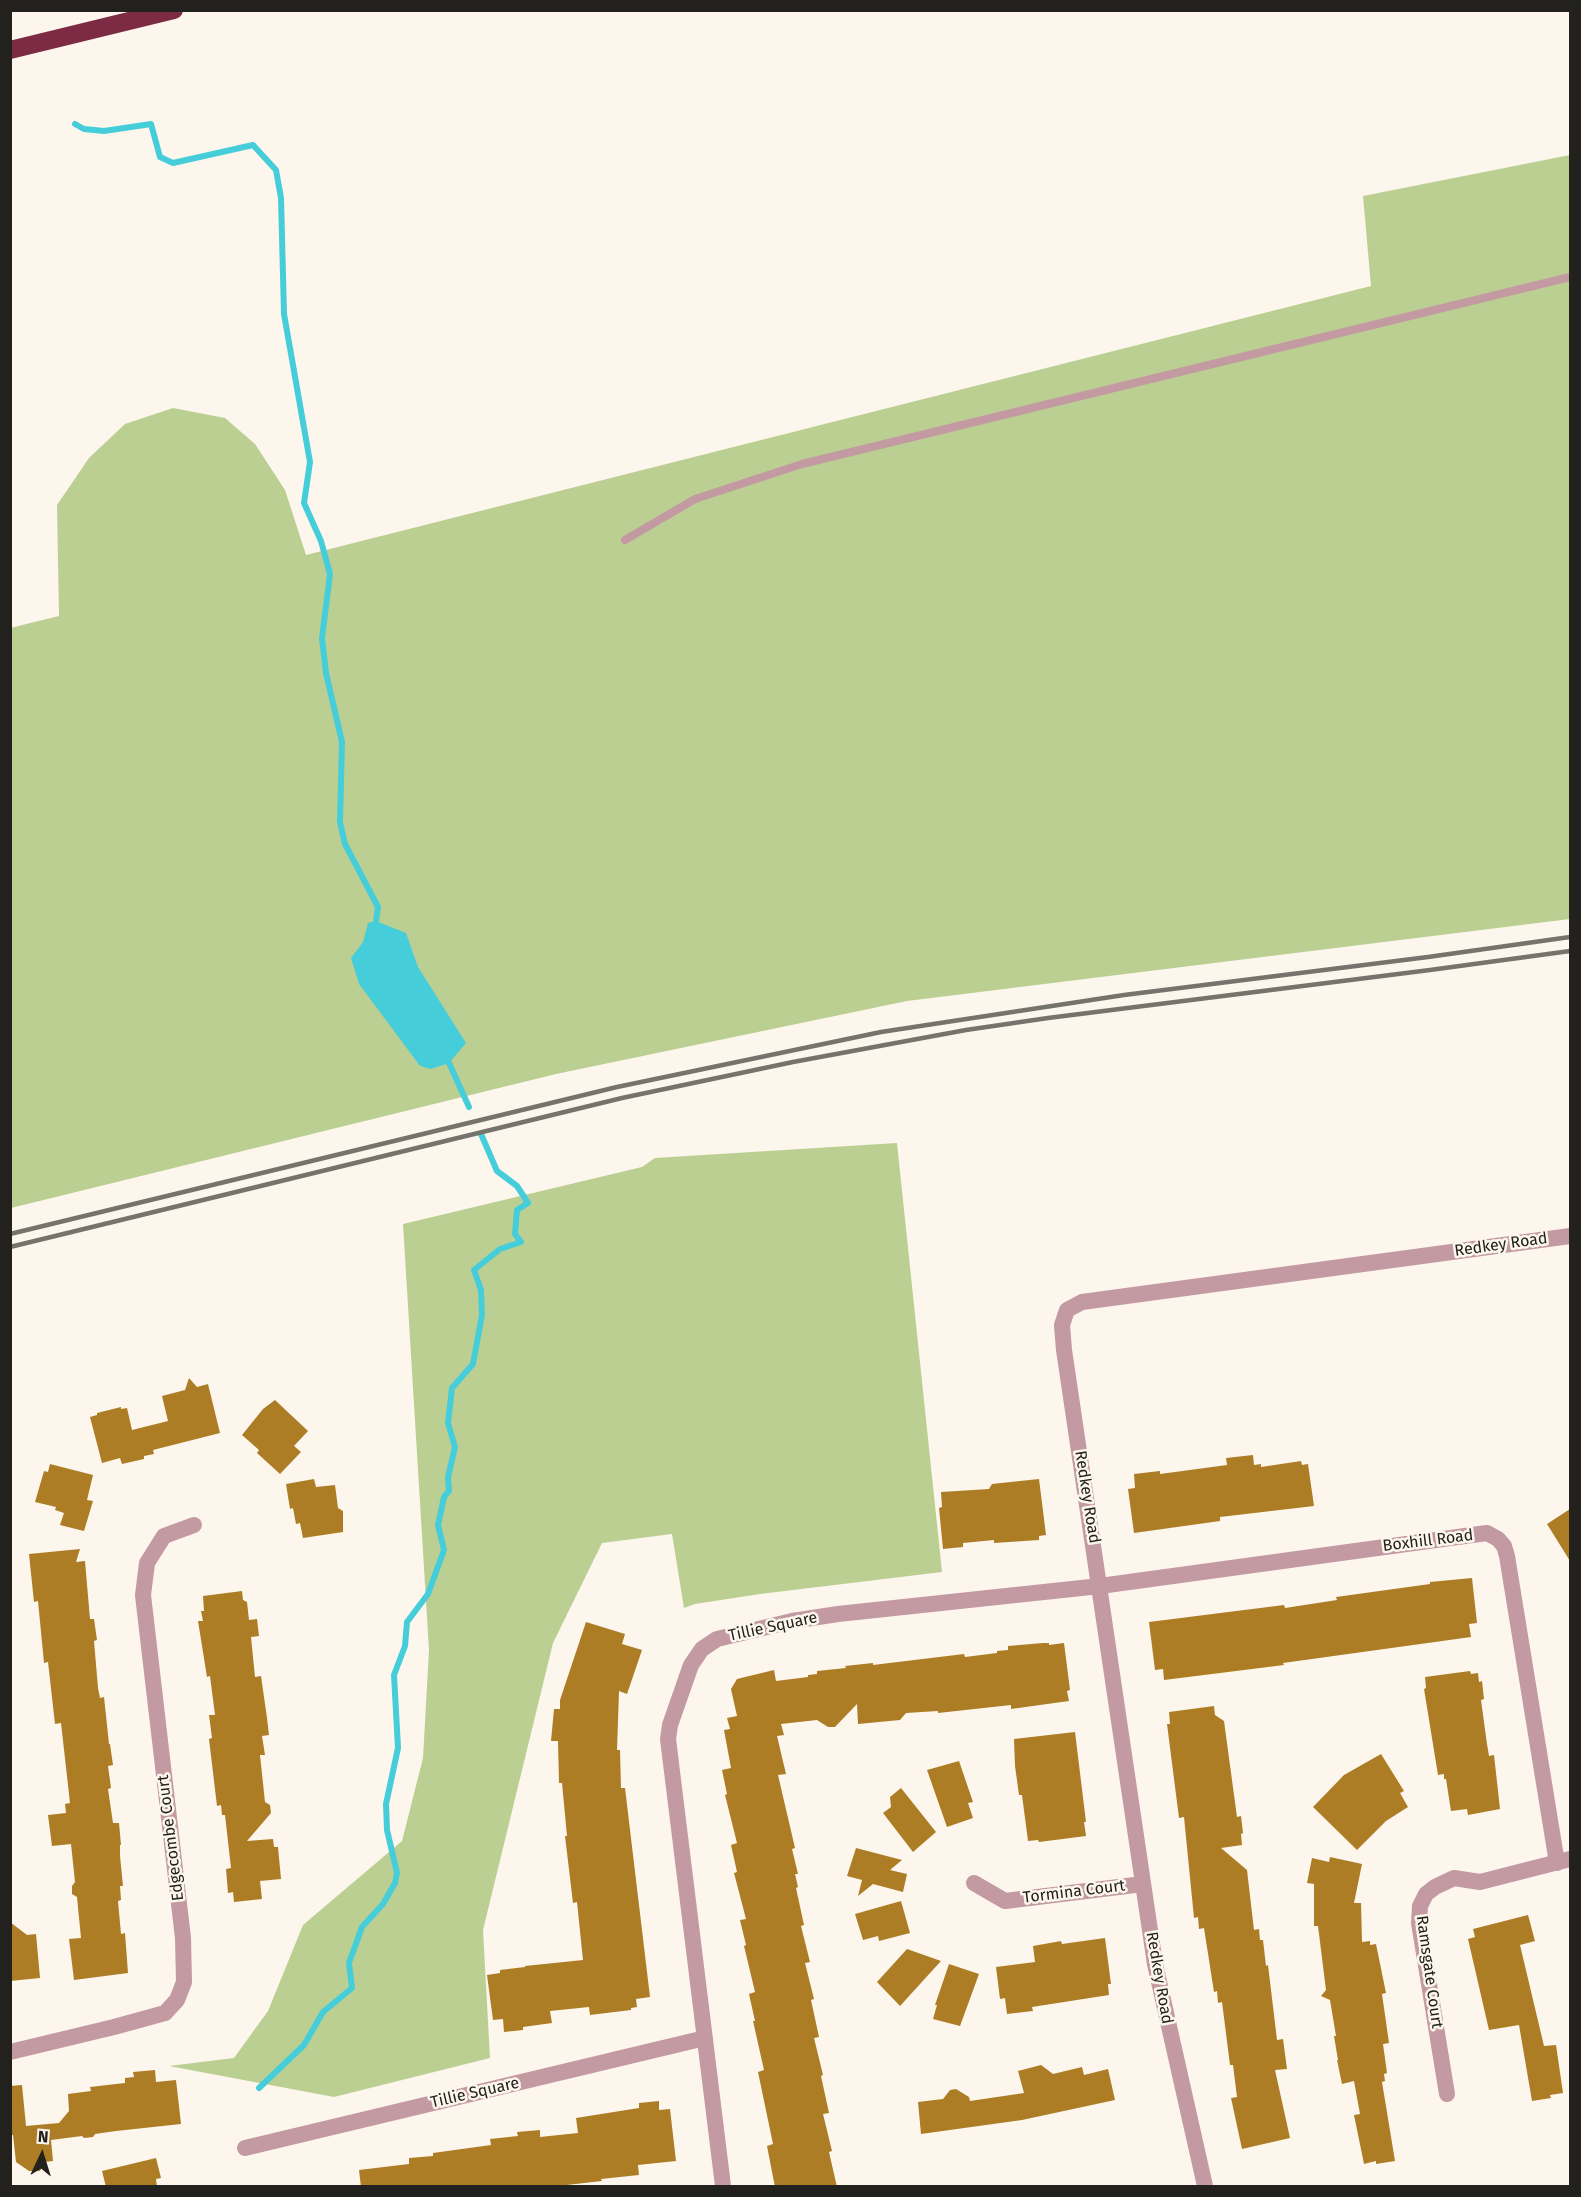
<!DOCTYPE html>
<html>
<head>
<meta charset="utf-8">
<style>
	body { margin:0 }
	#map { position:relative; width:1581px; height:2197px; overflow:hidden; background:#fcf6ec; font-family:"Fira Sans",sans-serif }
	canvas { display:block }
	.frame { position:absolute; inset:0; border:12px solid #23211d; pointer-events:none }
	.north { position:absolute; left:12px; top:2125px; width:60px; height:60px; -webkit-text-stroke:4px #fcf6ec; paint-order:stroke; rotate:4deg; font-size:16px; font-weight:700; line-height:24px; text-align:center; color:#23211d }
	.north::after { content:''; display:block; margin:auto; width:21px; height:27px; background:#23211d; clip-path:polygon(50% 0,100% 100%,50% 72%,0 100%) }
</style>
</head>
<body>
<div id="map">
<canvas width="1581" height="2197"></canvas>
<div class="frame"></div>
<div class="north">N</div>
</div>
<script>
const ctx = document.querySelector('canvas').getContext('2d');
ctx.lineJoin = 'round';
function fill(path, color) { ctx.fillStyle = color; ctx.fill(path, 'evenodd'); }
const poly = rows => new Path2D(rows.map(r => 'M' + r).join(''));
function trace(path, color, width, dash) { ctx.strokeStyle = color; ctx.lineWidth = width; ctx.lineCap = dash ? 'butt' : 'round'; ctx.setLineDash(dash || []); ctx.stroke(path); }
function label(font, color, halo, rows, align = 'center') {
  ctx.font = font + ' "Fira Sans",sans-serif'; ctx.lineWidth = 5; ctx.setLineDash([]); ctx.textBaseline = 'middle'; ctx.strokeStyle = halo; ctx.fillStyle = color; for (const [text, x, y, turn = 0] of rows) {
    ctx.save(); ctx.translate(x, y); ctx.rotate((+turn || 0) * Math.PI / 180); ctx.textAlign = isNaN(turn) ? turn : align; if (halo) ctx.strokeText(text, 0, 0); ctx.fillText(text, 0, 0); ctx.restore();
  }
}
const green = poly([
	[1570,155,1570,919,907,1001,556,1074,11,1208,10,628,59,616,57,505,89,458,125,424,173,408,225,418,255,444,285,490,306,555,1371,286,1363,196],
	[897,1143,942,1572,760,1594,695,1604,684,1608,672,1534,602,1543,553,1643,483,1930,490,2058,334,2097,169,2066,234,2058,268,2011,303,1925,402,1841,423,1758,429,1650,403,1224,642,1167,655,1158]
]);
const water = poly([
	[376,921,406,933,418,967,466,1043,449,1063,431,1069,420,1066,359,984,351,958,363,942,368,923]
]);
const stream = poly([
	[75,124,84,129,104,131,151,124,160,157,173,163,253,145,276,170,281,198,284,314,310,462,304,503,321,541,330,574,322,638,326,673,342,742,340,822,345,844,378,907,376,921],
	[449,1063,469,1107],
	[259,2088,304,2045,323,2012,352,1988,349,1963,362,1927,383,1904,395,1883,397,1873,387,1830,386,1804,398,1748,394,1675,405,1646,407,1622,428,1594,444,1550,438,1525,444,1497,449,1491,448,1477,455,1447,448,1423,452,1388,473,1364,482,1315,481,1290,474,1270,500,1249,521,1242,515,1234,517,1210,528,1203,517,1186,497,1171,481,1134]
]);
const building = poly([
	[189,1378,197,1387,208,1384,220,1433,153,1450,154,1454,144,1456,144,1459,122,1464,120,1458,102,1463,90,1417,97,1415,97,1413,121,1407,121,1409,127,1408,132,1430,168,1421,162,1396,185,1390],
	[275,1400,308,1431,294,1446,301,1452,280,1474,257,1453,259,1450,242,1435,263,1409],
	[1253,1455,1254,1465,1261,1464,1261,1467,1301,1461,1302,1465,1308,1464,1314,1506,1220,1517,1220,1521,1134,1533,1128,1489,1135,1488,1134,1474,1160,1471,1160,1474,1227,1465,1226,1458],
	[50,1464,93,1475,87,1500,93,1501,84,1531,60,1525,64,1513,55,1510,56,1507,35,1502,44,1471,48,1472],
	[314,1479,316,1487,335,1485,338,1508,343,1511,343,1532,303,1538,300,1523,296,1524,293,1508,290,1509,286,1484],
	[1039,1479,1046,1535,1039,1536,1039,1540,994,1543,994,1540,963,1543,963,1547,943,1549,939,1508,942,1507,941,1492,989,1489,992,1484],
	[1570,1509,1570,1561,1547,1524],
	[80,1549,76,1562,85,1561,90,1619,94,1619,97,1640,94,1641,98,1688,100,1698,104,1697,109,1744,110,1744,113,1765,108,1766,111,1788,108,1789,113,1823,119,1823,121,1845,120,1845,120,1856,123,1886,120,1886,121,1900,118,1901,121,1934,125,1933,128,1973,74,1980,69,1939,81,1938,77,1897,72,1894,72,1886,75,1882,71,1844,52,1846,48,1815,66,1813,65,1804,70,1803,61,1723,55,1724,48,1662,44,1663,38,1601,34,1602,29,1554],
	[1472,1578,1477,1623,1469,1624,1471,1637,1283,1663,1284,1665,1164,1680,1163,1669,1155,1670,1149,1622,1284,1605,1285,1608,1337,1600,1336,1597,1430,1584,1430,1582],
	[242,1591,243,1600,247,1602,249,1620,257,1619,259,1636,251,1637,255,1677,261,1676,267,1718,269,1735,262,1736,265,1755,260,1755,265,1802,270,1805,271,1813,247,1841,273,1839,274,1847,278,1847,281,1879,260,1881,262,1899,234,1902,233,1892,228,1893,226,1869,231,1868,225,1815,222,1815,221,1805,217,1806,209,1739,212,1738,209,1715,215,1715,210,1676,207,1677,198,1621,203,1621,201,1611,204,1611,203,1596],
	[586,1622,625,1634,622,1644,642,1650,627,1694,619,1691,617,1750,620,1750,621,1788,625,1788,650,1997,636,1999,637,2007,631,2008,631,2010,590,2015,589,2007,550,2011,552,2023,523,2027,523,2030,504,2032,503,2019,493,2020,487,1975,500,1973,500,1970,525,1967,525,1966,583,1960,577,1902,573,1903,565,1836,567,1836,562,1783,559,1783,558,1741,551,1741,554,1709,560,1709,560,1700],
	[1043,1643,1049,1643,1049,1645,1064,1643,1070,1690,1067,1691,1069,1701,1011,1709,1011,1705,938,1713,938,1711,906,1713,900,1720,858,1724,857,1704,835,1727,828,1727,817,1720,781,1724,784,1735,777,1736,786,1774,778,1775,795,1848,792,1849,798,1874,795,1874,798,1887,796,1888,804,1925,801,1926,810,1962,805,1963,814,1999,811,2000,819,2037,814,2038,823,2075,821,2076,829,2113,823,2114,832,2151,829,2152,837,2187,775,2187,767,2146,773,2144,758,2072,764,2070,753,2021,755,2021,749,1994,755,1992,744,1946,746,1945,740,1920,746,1919,734,1873,737,1872,731,1845,737,1843,725,1795,727,1794,722,1770,731,1768,724,1730,730,1729,727,1718,737,1716,731,1689,737,1679,774,1670,776,1681,808,1677,808,1675,817,1674,817,1671,846,1668,845,1666,873,1663,873,1665,964,1654,965,1657,997,1653,997,1651,1008,1650,1008,1646],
	[1470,1671,1471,1674,1478,1673,1479,1682,1482,1681,1484,1699,1481,1700,1487,1744,1489,1756,1494,1755,1500,1809,1468,1815,1467,1809,1451,1811,1446,1779,1444,1779,1444,1774,1438,1775,1424,1689,1426,1688,1425,1677],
	[1214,1706,1215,1715,1224,1721,1237,1817,1241,1816,1243,1833,1241,1834,1242,1845,1221,1848,1247,1870,1254,1930,1259,1929,1260,1940,1263,1940,1266,1966,1268,1965,1277,2040,1283,2039,1287,2069,1275,2070,1290,2138,1242,2149,1231,2098,1237,2097,1233,2065,1230,2065,1222,2002,1218,2003,1217,1991,1214,1992,1204,1928,1199,1929,1198,1917,1194,1918,1184,1817,1179,1818,1167,1724,1170,1724,1169,1712],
	[1075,1732,1086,1822,1084,1822,1086,1836,1039,1842,1038,1840,1028,1841,1022,1795,1019,1795,1015,1766,1014,1739],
	[1381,1754,1404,1791,1400,1793,1408,1807,1386,1821,1357,1850,1313,1807,1344,1775],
	[959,1761,973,1802,968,1803,973,1818,947,1827,927,1770],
	[901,1788,936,1832,913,1852,883,1813,891,1807,890,1797],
	[856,1848,902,1860,890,1870,907,1874,903,1892,873,1884,858,1896,862,1880,847,1876],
	[1330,1857,1362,1864,1354,1903,1361,1903,1362,1942,1370,1941,1370,1945,1376,1944,1386,1993,1382,1994,1389,2043,1383,2044,1387,2073,1384,2074,1385,2081,1382,2082,1395,2161,1376,2164,1376,2161,1364,2164,1354,2115,1360,2114,1354,2081,1342,2084,1337,2060,1338,2060,1334,2036,1336,2036,1330,2000,1321,1996,1326,1990,1318,1926,1314,1926,1314,1884,1307,1883,1312,1858,1329,1862],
	[901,1901,910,1933,879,1941,878,1936,863,1940,855,1914],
	[1528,1915,1535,1941,1520,1945,1544,2046,1556,2045,1563,2093,1550,2095,1551,2098,1532,2101,1519,2025,1489,2030,1468,1939,1475,1937,1473,1929],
	[10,1922,27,1935,36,1934,40,1978,10,1981],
	[1105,1938,1111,1984,1108,1984,1109,1995,1032,2007,1033,2011,1007,2014,1005,1998,1000,1999,996,1967,1035,1962,1033,1946,1061,1941,1062,1944],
	[907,1949,941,1961,900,2006,877,1982],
	[949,1964,979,1974,960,2026,933,2019,937,2005,935,2005],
	[1041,2065,1053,2074,1082,2067,1084,2075,1108,2069,1115,2100,1022,2120,921,2134,918,2102,943,2099,950,2090,956,2089,969,2097,970,2101,1024,2093,1018,2071],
	[155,2070,156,2082,176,2080,181,2124,116,2131,95,2134,93,2137,84,2138,82,2136,51,2140,53,2161,45,2162,40,2171,29,2171,16,2162,13,2135,10,2135,10,2086,22,2085,26,2126,59,2123,69,2111,68,2094,91,2091,90,2087,125,2083,125,2078,134,2077,133,2072],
	[659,2101,659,2110,670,2109,676,2161,638,2165,639,2175,601,2179,602,2181,549,2187,361,2187,359,2170,409,2164,409,2158,433,2156,433,2153,491,2145,490,2139,518,2136,517,2132,540,2130,540,2137,578,2133,576,2118,639,2108,639,2103],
	[156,2158,161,2178,156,2179,157,2187,106,2187,102,2171]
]);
const service = poly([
	[625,540,695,499,802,464,1570,277]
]);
const minor = poly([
	[974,1883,1005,1901,1143,1884],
	[10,2052,114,2027,165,2013,177,2000,184,1982,183,1938,143,1595,147,1563,164,1536,194,1525],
	[1447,2094,1419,1923,1420,1906,1426,1894,1435,1887,1454,1878,1480,1882,1570,1859],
	[245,2148,705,2038],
	[723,2186,668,1739,670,1725,691,1665,702,1649,717,1639,792,1621,838,1614,1100,1586,1487,1533,1498,1539,1504,1546,1507,1556,1557,1863],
	[1205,2186,1155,1964,1064,1350,1062,1325,1067,1310,1082,1302,1570,1236]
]);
const motorway = poly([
	[10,50,174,10]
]);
const rail = poly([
	[10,1234,617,1087,881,1032,1124,995,1428,957,1570,937],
	[10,1247,622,1098,793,1062,966,1030,1048,1018,1430,970,1570,951]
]);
const streetNames = [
	["Redkey Road",1501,1245,-8],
	["Redkey Road",1087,1497,81],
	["Boxhill Road",1428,1541,-7],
	["Tillie Square",773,1627,-12],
	["Edgecombe Court",171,1838,-97],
	["Tormina Court",1074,1892,-7],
	["Ramsgate Court",1429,1972,82],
	["Redkey Road",1159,1978,80],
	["Tillie Square",475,2093,-13]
];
fill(green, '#bccf92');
fill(water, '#46cdda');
trace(stream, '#46cdda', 6);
fill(building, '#ad7d26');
trace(service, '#c399a2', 8);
trace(minor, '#c399a2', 16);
trace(motorway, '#7d2b45', 18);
trace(rail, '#76736d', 4.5);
label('16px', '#23211d', '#fcf6ec', streetNames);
</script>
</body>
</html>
